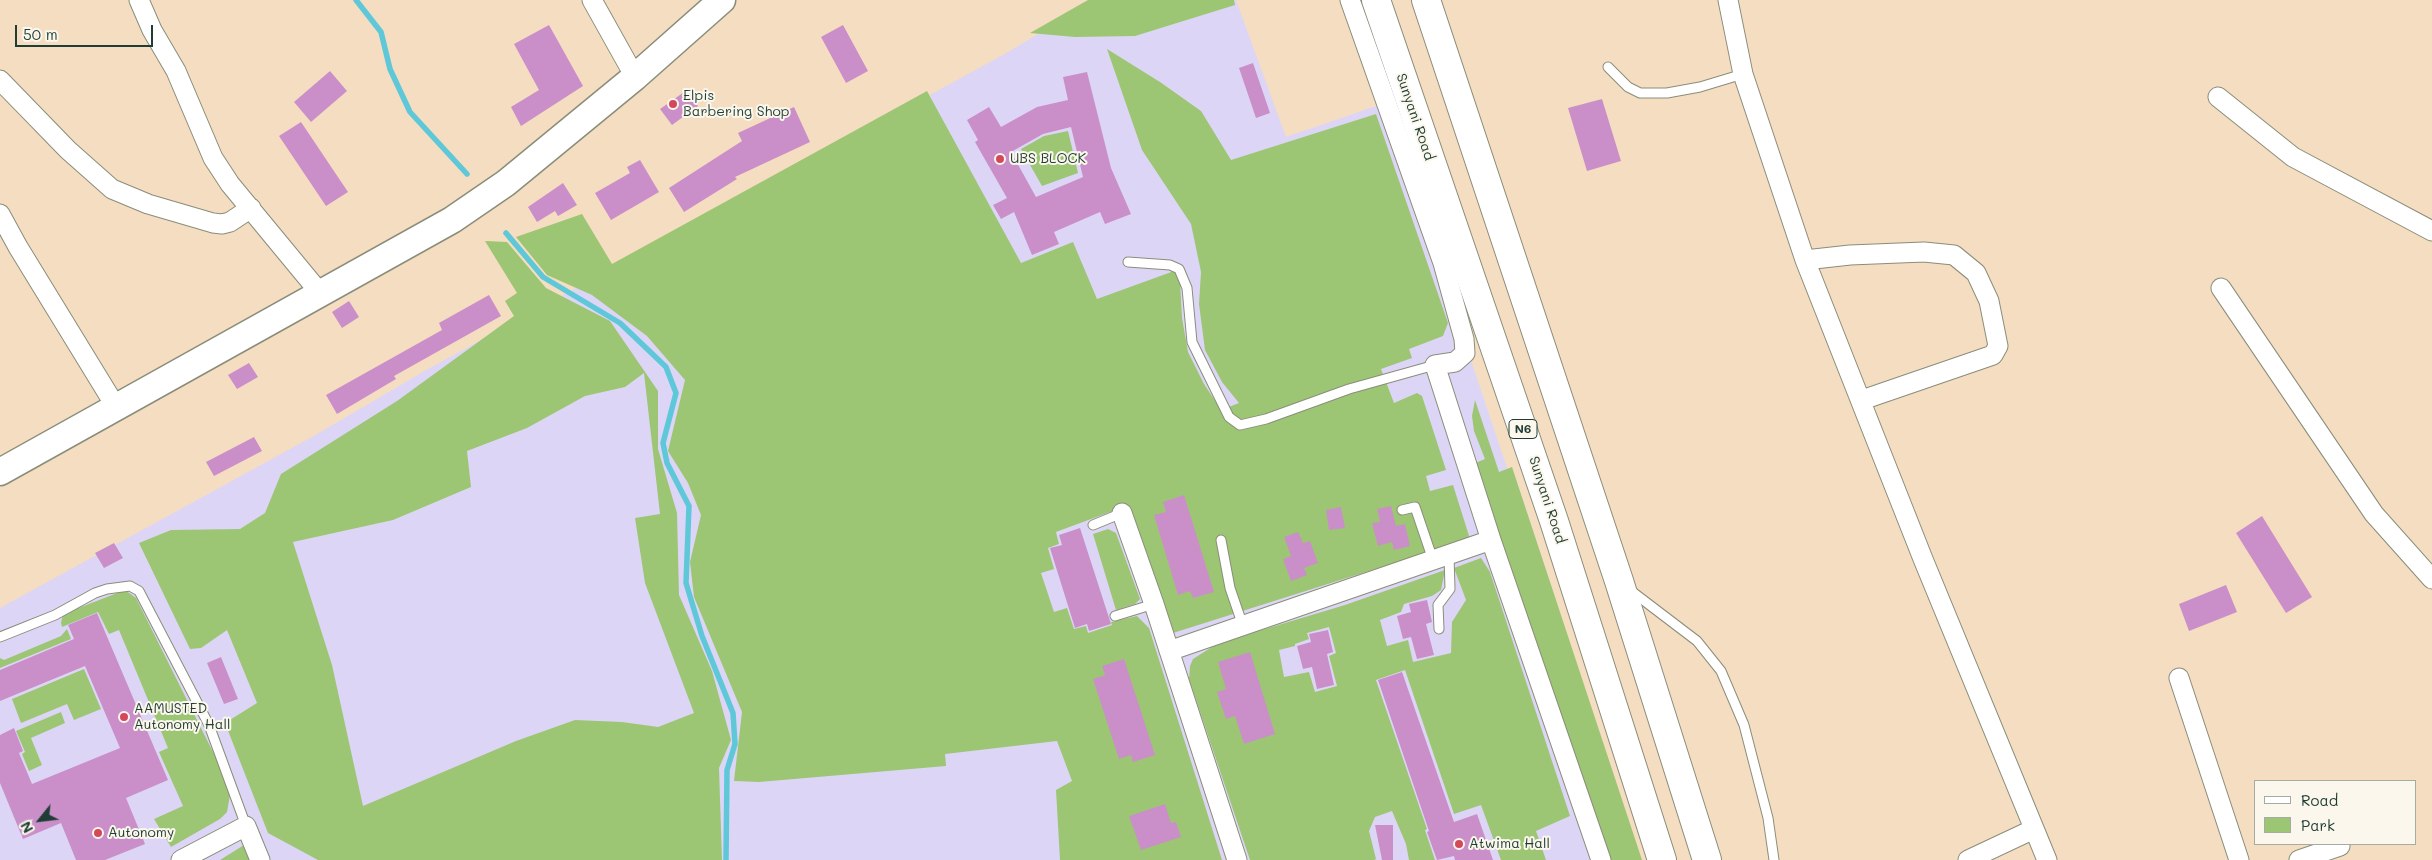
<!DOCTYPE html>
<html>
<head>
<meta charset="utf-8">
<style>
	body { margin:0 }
	#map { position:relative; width:2432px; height:860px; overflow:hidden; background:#f4ddc1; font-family:Mali,sans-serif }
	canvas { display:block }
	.legend { position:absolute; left:2254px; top:780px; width:162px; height:65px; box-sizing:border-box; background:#fbf7ec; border:1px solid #a3ada2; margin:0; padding:6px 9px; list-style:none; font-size:15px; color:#1f3d34 }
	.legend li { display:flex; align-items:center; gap:10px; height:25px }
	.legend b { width:25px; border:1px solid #a3ada2 }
	.north { position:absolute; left:15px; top:795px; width:50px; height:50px; -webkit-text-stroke:4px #fbf7ec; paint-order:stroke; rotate:241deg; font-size:14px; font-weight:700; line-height:20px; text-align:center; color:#1f3d34 }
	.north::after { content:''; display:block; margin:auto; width:18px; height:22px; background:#1f3d34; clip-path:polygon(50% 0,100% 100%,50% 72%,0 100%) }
	.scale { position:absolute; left:15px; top:25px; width:138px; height:22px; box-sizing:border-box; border:2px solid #1f3d34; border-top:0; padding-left:6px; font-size:15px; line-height:18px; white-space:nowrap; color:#1f3d34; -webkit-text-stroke:4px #fbf7ec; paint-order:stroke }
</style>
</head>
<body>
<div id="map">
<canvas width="2432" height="860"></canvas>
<ul class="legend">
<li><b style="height:6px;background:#fff"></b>Road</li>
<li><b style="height:14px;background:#9cc673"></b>Park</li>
</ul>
<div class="north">N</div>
<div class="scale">50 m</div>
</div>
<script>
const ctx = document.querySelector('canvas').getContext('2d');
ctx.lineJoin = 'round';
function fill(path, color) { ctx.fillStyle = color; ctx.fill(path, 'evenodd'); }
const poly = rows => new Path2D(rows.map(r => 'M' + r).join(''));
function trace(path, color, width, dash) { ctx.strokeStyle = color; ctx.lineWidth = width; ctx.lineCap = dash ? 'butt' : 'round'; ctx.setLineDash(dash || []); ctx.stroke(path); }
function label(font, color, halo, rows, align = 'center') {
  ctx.font = font + ' Mali,sans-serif'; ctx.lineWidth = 4; ctx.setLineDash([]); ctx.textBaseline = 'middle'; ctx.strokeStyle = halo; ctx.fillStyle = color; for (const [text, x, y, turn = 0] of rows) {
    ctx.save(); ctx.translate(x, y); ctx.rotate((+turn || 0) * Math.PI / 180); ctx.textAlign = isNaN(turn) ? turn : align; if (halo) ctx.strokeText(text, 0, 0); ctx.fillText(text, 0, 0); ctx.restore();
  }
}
const built = poly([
	[1095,0,1236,0,1286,137,1385,103,1638,860,0,860,0,608,312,437,428,369,1003,55]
]);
const green = poly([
	[1088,0,1234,0,1235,5,1135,36,1075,37,1030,33],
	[1107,49,1160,82,1201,111,1231,160,1376,114,1448,323,1443,336,1409,349,1412,358,1381,369,1394,403,1417,393,1422,396,1446,470,1426,476,1430,491,1453,485,1470,539,1173,633,1126,506,1056,532,1059,544,1048,548,1054,569,1041,573,1054,612,1067,608,1074,629,1086,626,1088,633,1112,625,1111,622,1137,616,1149,628,1222,860,1060,860,1056,790,1072,781,1057,741,945,754,946,766,759,782,734,781,742,712,694,597,690,562,701,515,688,483,668,451,685,380,647,336,592,295,547,275,516,237,582,214,612,264,927,91,1021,263,1073,242,1097,299,1174,271,1180,281,1182,318,1188,352,1204,384,1221,410,1239,403,1222,382,1205,350,1199,304,1201,272,1191,224,1142,150],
	[1068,131,1078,173,1042,186,1021,149,1044,136],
	[485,241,507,242,546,288,610,321,658,391,658,449,677,513,679,595,712,671,731,740,719,768,722,860,318,860,268,833,225,723,257,703,227,630,201,648,190,649,139,543,171,530,240,529,265,513,281,474,397,401,514,316,505,301,517,293],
	[644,373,660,514,635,518,645,583,694,713,658,727,622,722,575,720,516,741,363,806,332,665,293,542,393,520,471,487,467,451,527,428,585,396,625,387],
	[1475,400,1499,472,1512,467,1642,860,1610,860,1473,464,1485,459,1474,431,1472,416],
	[1108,529,1116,533,1140,599,1135,604,1116,610,1093,534],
	[1481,558,1490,572,1570,816,1536,831,1546,860,1501,860,1481,805,1454,814,1405,670,1376,680,1427,829,1425,830,1435,860,1409,860,1406,844,1392,811,1375,817,1369,831,1376,859,1374,860,1250,860,1189,679,1190,666,1193,659,1212,647,1245,635,1345,605,1445,570,1441,590,1432,596,1404,604,1401,612,1380,620,1387,646,1408,640,1413,662,1451,653,1452,622,1466,600,1454,568],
	[1329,627,1336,653,1329,656,1337,686,1315,692,1309,672,1284,677,1279,650,1295,646,1295,644,1309,639,1307,633],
	[125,590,136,598,224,774,230,795,227,812,220,819,171,847,154,819,183,806,159,752,168,748,119,630,109,634,98,612,62,627,61,623,63,614],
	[67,629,71,639,0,668,0,658,4,660,61,636],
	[84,669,101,709,74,720,67,704,21,723,12,699],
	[61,712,65,723,31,738,42,765,29,771,22,754,25,752,16,731],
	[244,845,250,860,220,860]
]);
const stream = poly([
	[356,0,381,32,390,69,410,112,467,174],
	[506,233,543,277,620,323,666,367,676,393,663,443,667,463,689,506,686,583,702,636,733,713,735,744,727,770,726,860]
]);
const building = poly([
	[549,25,583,86,521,126,511,107,539,90,514,44],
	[843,25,868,71,846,83,821,37],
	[1253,63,1270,113,1256,118,1239,68],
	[330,71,347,91,311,122,294,102],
	[1087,72,1111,168,1131,214,1105,224,1100,212,1054,232,1059,244,1032,255,1014,212,1001,219,993,205,1007,198,975,142,978,140,967,120,989,107,1001,127,1037,107,1068,100,1063,77],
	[1071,127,1083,177,1036,197,1011,152,1043,134],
	[687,90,698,106,672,125,660,109],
	[1602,99,1621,161,1587,171,1568,108],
	[794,107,810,142,735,177,737,179,684,212,669,188,742,141,738,133],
	[301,122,348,192,326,206,279,136],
	[640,160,659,192,611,220,595,193,630,173,627,167],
	[563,183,577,205,558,216,555,211,537,222,528,207],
	[489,295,501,316,394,376,396,379,337,414,326,395,442,330,439,323],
	[349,301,359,317,342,328,332,312],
	[249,363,258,377,237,389,228,375],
	[254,437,262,451,214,476,206,462],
	[1184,495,1214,592,1193,598,1190,591,1178,595,1154,515,1166,512,1163,502],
	[1391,506,1396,526,1405,524,1410,546,1394,550,1392,542,1378,546,1372,523,1380,522,1377,509],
	[1341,507,1345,528,1329,530,1326,510],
	[2262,516,2312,597,2286,613,2236,533],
	[1080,528,1111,624,1089,631,1087,624,1075,628,1050,548,1062,545,1059,535],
	[1298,532,1303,543,1310,541,1318,563,1304,568,1307,575,1291,581,1283,559,1291,556,1284,537],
	[114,543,123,558,104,568,95,553],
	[2226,585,2237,612,2189,631,2179,604],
	[1427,600,1432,622,1426,624,1434,655,1417,659,1411,637,1403,639,1397,616,1411,612,1409,604],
	[97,613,168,780,126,798,145,844,105,860,76,860,61,823,23,839,0,783,0,735,14,728,23,751,19,753,32,784,120,748,85,666,0,701,0,670,74,639,68,625],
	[1328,630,1333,652,1327,654,1334,685,1317,689,1312,667,1303,669,1297,646,1311,642,1309,634],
	[1250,652,1275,734,1244,744,1235,716,1226,719,1217,692,1226,689,1218,662],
	[221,657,238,699,224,704,207,663],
	[1124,659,1155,755,1133,762,1131,755,1119,759,1093,679,1105,675,1102,666],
	[1402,672,1454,822,1477,814,1493,860,1455,860,1454,856,1437,860,1427,832,1429,831,1378,680],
	[1165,804,1171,823,1176,822,1181,837,1141,850,1129,816],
	[1375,825,1393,825,1393,860,1382,860]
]);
const lane = poly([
	[1608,67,1628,87,1640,93,1667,93,1700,87,1743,74],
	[1128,262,1170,265,1179,269,1187,288,1192,342,1229,417,1240,425,1266,419,1349,389,1435,365],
	[1402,510,1415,507,1433,560],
	[1093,525,1122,513],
	[1221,540,1230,588,1243,626],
	[1630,590,1697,641,1721,671,1744,725,1768,818,1774,860],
	[1115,616,1154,604],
	[1439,629,1438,605,1450,589,1449,555],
	[0,637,55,615,95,593,107,589,130,586,139,591,209,725,246,826]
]);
const street = poly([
	[139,0,152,30,176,71,213,158,230,184,320,293],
	[592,0,635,77],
	[1350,0,1443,263,1464,339,1465,353,1455,362,1435,365,1491,540,1601,860],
	[1728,0,1743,74,1805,260,1923,559,2047,860],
	[0,80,68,150,112,189,148,204,213,223,222,224,230,222,251,208],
	[2218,97,2293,157,2432,231],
	[0,214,18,247,116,407],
	[1805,260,1850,255,1924,252,1954,255,1976,273,1989,301,1998,346,1993,355,1862,400],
	[2221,288,2374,514,2432,579],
	[1122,513,1154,604,1237,860],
	[1169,651,1491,540],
	[2179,678,2239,860],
	[181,860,246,826,260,860],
	[1968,860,2034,829],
	[2299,860,2340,846]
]);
const secondary = poly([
	[0,472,452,220,506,183,635,77,722,0]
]);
const primary = poly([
	[1376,0,1554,521,1662,860],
	[1426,0,1619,581,1707,860]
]);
const markers = [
	[673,104,5,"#d1495b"],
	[1000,159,5,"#d1495b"],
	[124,717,5,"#d1495b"],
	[98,833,5,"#d1495b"],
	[1459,844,5,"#d1495b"]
];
const shields = [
	[1523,429,28]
];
const shieldNames = [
	["N6",1523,429]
];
const poiNames = [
	["Elpis",683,96],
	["Barbering Shop",683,112],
	["UBS BLOCK",1010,159],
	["AAMUSTED",134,709],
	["Autonomy Hall",134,725],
	["Autonomy",108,833],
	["Atwima Hall",1469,844]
];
const streetNames = [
	["Sunyani Road",1415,117,71],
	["Sunyani Road",1547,500,72]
];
fill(built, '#ddd5f6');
fill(green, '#9cc673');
trace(stream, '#5ec8d8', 5.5);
fill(building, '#ca8fc8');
trace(lane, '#8a8d7a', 11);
trace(street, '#8a8d7a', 21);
trace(secondary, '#8a8d7a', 29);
trace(primary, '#8a8d7a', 30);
trace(lane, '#fff', 9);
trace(street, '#fff', 19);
trace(secondary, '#fff', 26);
trace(primary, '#fff', 28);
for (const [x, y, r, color] of markers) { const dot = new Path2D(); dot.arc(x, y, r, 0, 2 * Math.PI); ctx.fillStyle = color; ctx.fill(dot); trace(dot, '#fbf7ec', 2); }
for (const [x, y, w] of shields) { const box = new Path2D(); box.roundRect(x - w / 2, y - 9.5, w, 19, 4); ctx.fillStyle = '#fbf7ec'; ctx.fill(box); trace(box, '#1f3d34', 1); }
label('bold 12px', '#1f3d34', null, shieldNames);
label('14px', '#1f3d34', '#fbf7ec', poiNames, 'left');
label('14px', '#1f3d34', '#fbf7ec', streetNames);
</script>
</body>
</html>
